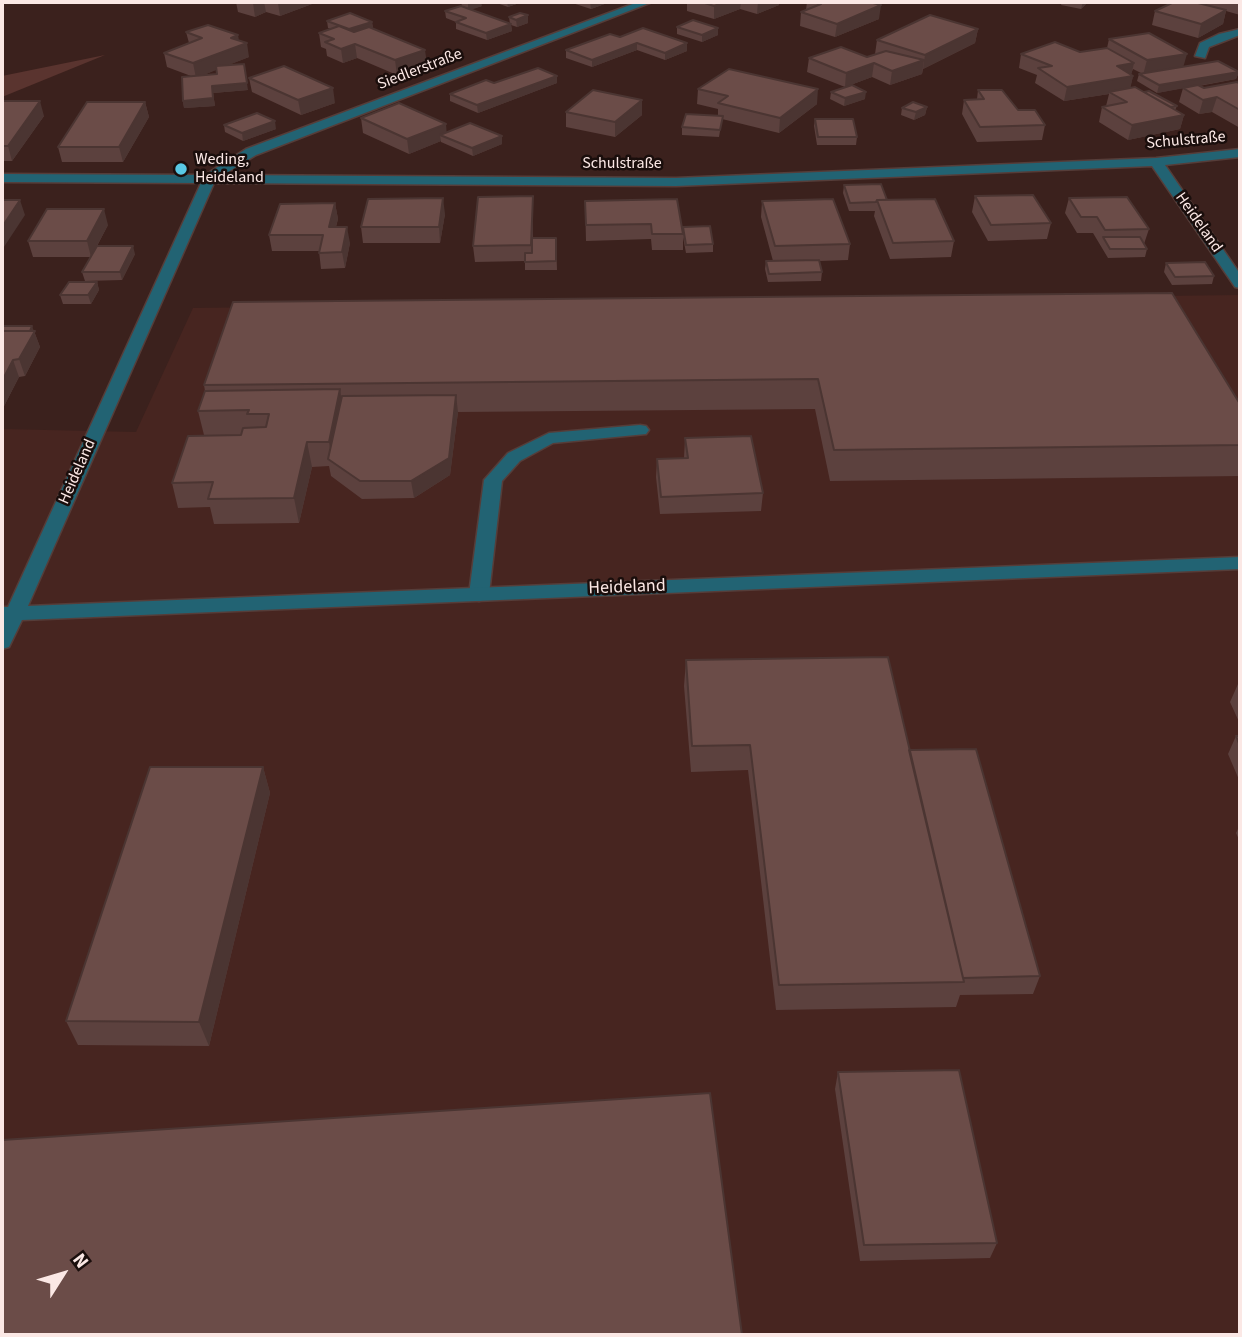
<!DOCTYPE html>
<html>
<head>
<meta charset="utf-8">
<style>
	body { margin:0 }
	#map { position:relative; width:1242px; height:1337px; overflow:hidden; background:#3b211d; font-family:"Source Sans 3",sans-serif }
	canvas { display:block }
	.frame { position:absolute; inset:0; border:4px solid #fbe8e5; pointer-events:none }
	.north { position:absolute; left:28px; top:1239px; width:70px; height:70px; -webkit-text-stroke:5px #1a0e0c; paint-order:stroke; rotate:53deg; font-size:19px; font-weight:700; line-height:28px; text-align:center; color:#fbe8e5 }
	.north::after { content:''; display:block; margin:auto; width:24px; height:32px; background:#fbe8e5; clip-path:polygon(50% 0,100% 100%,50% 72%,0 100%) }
</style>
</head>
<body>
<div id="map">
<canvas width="1242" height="1337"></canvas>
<div class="frame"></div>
<div class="north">N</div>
</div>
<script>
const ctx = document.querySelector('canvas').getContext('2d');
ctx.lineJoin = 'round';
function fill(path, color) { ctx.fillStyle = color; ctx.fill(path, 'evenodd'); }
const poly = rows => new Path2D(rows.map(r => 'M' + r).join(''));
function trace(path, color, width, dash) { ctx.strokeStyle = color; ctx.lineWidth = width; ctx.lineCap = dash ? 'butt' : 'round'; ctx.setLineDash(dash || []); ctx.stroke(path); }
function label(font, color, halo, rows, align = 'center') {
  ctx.font = font + ' "Source Sans 3",sans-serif'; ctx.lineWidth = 5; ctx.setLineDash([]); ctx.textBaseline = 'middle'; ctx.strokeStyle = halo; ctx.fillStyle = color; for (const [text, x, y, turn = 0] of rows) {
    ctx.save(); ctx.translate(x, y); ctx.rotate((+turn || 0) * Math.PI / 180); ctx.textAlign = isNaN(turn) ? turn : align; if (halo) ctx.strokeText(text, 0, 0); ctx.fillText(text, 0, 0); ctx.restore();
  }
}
const built = poly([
	[1240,295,1240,1335,2,1335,2,429,136,432,193,308]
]);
const green = poly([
	[105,55,2,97,2,76]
]);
const service = poly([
	[640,425,646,426,649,430,646,434,553,443,520,461,502,481,489,594,486,599,479,601,472,599,469,594,484,480,508,453,549,433,640,425]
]);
const minor = poly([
	[638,2,652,2,256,155,223,175,676,178,1156,158,1240,149,1240,157,1165,165,1240,274,1240,288,1235,287,1152,166,676,186,214,183,28,606,1240,557,1240,569,22,620,9,647,2,649,2,607,8,607,201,183,2,182,2,174,205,175,246,149,638,2],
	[1240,29,1240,35,1209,47,1205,58,1195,56,1200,43,1219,34,1240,29]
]);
const wall = poly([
	[236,2,311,2,312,4,280,16,266,12,255,17,238,12],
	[461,2,482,6,471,9,510,24,509,17,528,15,528,23,517,27,511,25,512,31,487,40,456,29,456,22,446,18,445,11,462,6],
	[494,2,522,2,508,7],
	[569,2,610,2,591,9],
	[687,2,779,2,779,5,757,14,740,9,714,19,687,11],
	[807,2,869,2,879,19,835,37,800,26,801,12,806,10],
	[1062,2,1088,2,1081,9,1061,5],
	[1207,2,1240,2,1240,15,1226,11,1223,24,1198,38,1152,25,1155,11,1206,5],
	[327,21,372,22,373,29,427,64,397,75,357,58,343,63,327,56,326,49,321,47,319,33,331,29,328,28],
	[677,27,718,35,702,42,677,34],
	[978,29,975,43,923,69,922,74,890,85,872,77,845,87,807,72,809,58,867,57,875,54,877,40],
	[186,32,239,41,249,57,228,65,248,90,213,93,215,106,184,108,183,101,191,76,167,67,164,53,189,43],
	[215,70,216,70,217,74,204,75],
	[620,37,687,43,687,51,665,60,637,50,592,67,566,58,566,50],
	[1109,39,1183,66,1239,72,1236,79,1199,86,1204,88,1240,84,1240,128,1212,112,1199,114,1179,102,1183,88,1157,93,1137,81,1139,74,1141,73,1133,69,1131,74,1133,76,1130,88,1144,92,1177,106,1175,110,1184,115,1180,129,1128,140,1099,122,1102,107,1106,106,1109,94,1064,101,1035,83,1037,75,1019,68,1021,54,1080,52,1107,48],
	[557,76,557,83,478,113,450,101,450,94,494,83],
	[249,78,335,103,301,115,252,92],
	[698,89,817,104,779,133,722,119,719,137,682,135,682,127,718,115,718,109,697,104],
	[978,90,1045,125,1042,140,977,142,962,114,964,100,977,99],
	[831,92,865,99,844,106,830,99],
	[2,101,44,116,12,161,2,161],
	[145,102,149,117,123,162,62,162,58,147],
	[927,107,925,115,914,120,901,115,902,108],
	[566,112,642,115,615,137,566,127],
	[361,118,446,132,502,144,473,156,441,142,441,141,409,154,363,133],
	[815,119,857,137,856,145,817,145,814,126],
	[224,125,276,129,243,141,225,132],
	[844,185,887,200,954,241,951,257,890,259,874,216,875,211,849,211,843,193],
	[533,196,533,238,556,238,557,270,525,270,525,261,475,262,473,246],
	[975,196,1051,223,1047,239,988,241,972,212],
	[1069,198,1149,229,1144,244,1147,249,1145,257,1108,258,1093,233,1077,233,1065,213],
	[585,201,683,232,713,244,713,252,686,253,683,237,683,250,652,250,651,239,586,241],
	[762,201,850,244,848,260,819,261,822,272,821,281,768,282,765,269,766,261,773,261,761,217],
	[335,203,338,219,336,227,350,243,345,268,321,269,319,251,272,251,269,235],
	[445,214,440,243,363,243,361,227],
	[108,225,97,246,135,254,122,280,85,281,82,272,91,257,33,257,28,241],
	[1166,263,1214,276,1212,284,1172,285,1164,272],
	[97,282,99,290,91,304,63,304,60,295],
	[233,302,1240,404,1240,476,830,481,815,409,458,412,450,475,414,498,362,499,331,476,329,466,312,467,299,523,214,524,210,507,178,508,172,483,241,435,204,435,198,411,205,391,204,385],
	[2,326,34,331,40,347,25,376,19,377,2,410],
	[685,438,763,493,761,511,660,514,656,477,657,459,684,458],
	[686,660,910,750,1040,976,1033,994,960,995,956,1007,776,1010,748,770,691,772,684,686],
	[1238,684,1240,684,1240,724,1230,702],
	[1236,736,1240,736,1240,782,1228,754],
	[263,767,270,793,209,1046,78,1045,66,1021],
	[1240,825,1240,842,1236,833],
	[838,1072,997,1243,990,1258,860,1261,835,1089]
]);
const shadedWall = poly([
	[256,2,264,2,266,12,255,17,253,3],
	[281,2,311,2,312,4,280,16,278,3],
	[473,2,481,2,482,6,468,11,468,4],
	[507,2,522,2,508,7],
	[590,2,610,2,591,9],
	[725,2,741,2,740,9,714,19,714,6],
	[758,2,779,2,779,5,757,14],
	[1083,2,1088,2,1081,9],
	[881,5,879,19,835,37,837,24],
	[1226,10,1223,24,1198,38,1201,24],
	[528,15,528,23,517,27,516,20],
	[372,22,373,29,350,37,349,29],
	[511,24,512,31,487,40,486,33],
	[718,28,718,35,702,42,702,35],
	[978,29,975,43,923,69,925,55],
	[238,35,240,46,247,43,249,57,196,78,193,63,231,38],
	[637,43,637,50,592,67,592,60],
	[687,43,687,51,665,60,665,53],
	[355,44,357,58,343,63,341,49],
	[425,50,427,64,397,75,395,60],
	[1187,54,1183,68,1143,75,1147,60],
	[924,60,922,74,890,85,892,71],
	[874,63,872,77,845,87,846,73],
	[1134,63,1131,76,1133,76,1130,90,1109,92,1109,94,1064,101,1067,87,1117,66],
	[244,64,248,90,213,93,215,106,184,108,183,101,212,86],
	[1239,72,1236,79,1157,93,1159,85],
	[557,76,557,83,478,113,477,105],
	[333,88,335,103,301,115,298,100],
	[818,89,817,104,779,133,780,118],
	[866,92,865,99,844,106,845,98],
	[1217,97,1212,112,1199,114,1203,100],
	[642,100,642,115,615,137,615,122],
	[40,101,44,116,12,161,8,146],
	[145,102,149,117,123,162,119,147],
	[927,107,925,115,914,120,916,112],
	[1184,115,1180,129,1128,140,1132,125],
	[275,121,276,129,243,141,242,133],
	[446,124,447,137,440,135,441,141,409,154,407,139],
	[502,136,502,144,473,156,472,148],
	[533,196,533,212,532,261,531,245],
	[443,198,445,214,440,243,439,227],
	[20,200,25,215,2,250,2,227],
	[335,203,338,219,331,243,329,227],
	[104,209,108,225,91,257,87,241],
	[347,227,350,243,345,268,342,252],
	[133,246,135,254,122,280,120,272],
	[97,282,99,290,91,304,88,295],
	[32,326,40,347,25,376,19,359,25,339],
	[13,360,19,377,2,410,2,381],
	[340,389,344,414,332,461,329,442],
	[456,395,458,412,450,475,414,498,411,481],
	[307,442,312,467,299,523,294,498],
	[263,767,270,793,209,1046,199,1022]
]);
const building = poly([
	[702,2,725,2,714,6,702,2],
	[813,2,869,2,881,5,837,24,801,12,821,4,813,2],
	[1174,2,1194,2,1226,10,1201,24,1155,11,1174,2],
	[461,6,511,24,486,33,456,22,466,18,445,11,461,6],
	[350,13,372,22,349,29,327,21,350,13],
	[520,13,528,15,516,20,509,17,520,13],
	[930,15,978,29,925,55,877,40,930,15],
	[693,20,718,28,702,35,677,27,693,20],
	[208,25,238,35,231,38,247,43,193,63,164,53,202,38,186,32,208,25],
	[339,26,354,32,369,27,425,50,395,60,355,44,341,49,325,42,334,39,319,33,339,26],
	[643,28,687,43,665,53,637,43,592,60,566,50,610,34,620,37,643,28],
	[1149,33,1187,54,1147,60,1109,39,1149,33],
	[1055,42,1080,52,1107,48,1134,63,1117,66,1133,76,1067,87,1038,68,1052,66,1021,54,1055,42],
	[841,47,867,57,886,51,924,60,892,71,874,63,846,73,809,58,841,47],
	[1218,61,1239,72,1159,85,1139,74,1218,61],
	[244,64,247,83,212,86,213,98,183,101,182,77,217,74,216,66,244,64],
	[284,66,333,88,298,100,249,78,284,66],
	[538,68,557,76,477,105,450,94,486,80,494,83,538,68],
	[729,69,818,89,780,118,718,103,728,96,698,89,729,69],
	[1237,82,1240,84,1240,110,1217,97,1203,100,1183,88,1198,85,1204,88,1237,82],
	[852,85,866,92,845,98,831,92,852,85],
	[1135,87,1184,115,1132,125,1102,107,1127,102,1109,92,1135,87],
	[593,90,642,100,615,122,566,112,593,90],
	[978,90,1002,90,1018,110,1035,110,1045,125,980,127,964,100,984,99,978,90],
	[1149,91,1177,106,1171,107,1144,92,1149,91],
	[2,101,40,101,8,146,2,146,2,101],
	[87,102,145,102,119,147,58,147,87,102],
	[913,102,927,107,916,112,902,108,913,102],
	[399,103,446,124,407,139,361,118,399,103],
	[257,113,275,121,242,133,224,125,257,113],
	[686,114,723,116,720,130,682,127,686,114],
	[815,119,853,119,857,137,818,137,815,119],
	[470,123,502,136,472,148,440,135,470,123],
	[881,184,887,200,877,200,876,202,850,203,844,185,881,184],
	[1033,195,1051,223,991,225,975,196,1033,195],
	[533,196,531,245,473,246,478,197,533,196],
	[1127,197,1149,229,1105,230,1097,217,1081,217,1069,198,1127,197],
	[443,198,439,227,361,227,368,199,443,198],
	[677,199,683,234,652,234,651,224,586,225,585,201,677,199],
	[833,199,850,244,775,246,762,201,833,199],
	[935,199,954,241,893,243,877,200,935,199],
	[2,200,20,200,2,227,2,200],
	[335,203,329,227,347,227,342,252,319,253,323,235,269,235,280,204,335,203],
	[47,209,104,209,87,241,28,241,47,209],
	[710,226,713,244,686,245,683,227,710,226],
	[1103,237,1140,237,1147,249,1110,249,1103,237],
	[532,238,556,238,556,261,525,262,525,253,532,253,532,238],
	[97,246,133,246,120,272,82,272,97,246],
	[819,260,822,272,769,274,766,261,819,260],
	[1205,262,1214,276,1175,277,1166,263,1205,262],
	[69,282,97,282,88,295,60,295,69,282],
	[1172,293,1240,404,1240,445,834,450,818,379,204,385,233,302,1172,293],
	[2,326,32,326,30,331,2,331,2,326],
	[2,331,35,331,19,359,13,360,2,381,2,331],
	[340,389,329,442,307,442,294,498,208,499,213,482,172,483,188,436,241,435,243,428,266,427,269,414,247,414,249,410,198,411,205,391,340,389],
	[456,395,449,458,411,481,360,481,328,459,342,396,456,395],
	[751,436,763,493,661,497,657,459,688,458,685,438,751,436],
	[888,657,964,982,779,985,750,745,692,746,686,660,888,657],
	[1236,736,1240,736,1240,746,1236,736],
	[976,749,1040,976,963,978,909,750,976,749],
	[150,767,263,767,199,1022,66,1021,150,767],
	[959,1070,997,1243,864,1245,838,1072,959,1070],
	[710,1093,742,1335,2,1335,2,1140,710,1093]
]);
const markers = [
	[181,169,7,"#59c8e4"]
];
const farStreetnames = [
	["Siedlerstraße",420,70,-21],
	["Schulstraße",1186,141,-5],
	["Schulstraße",622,164],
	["Heideland",1198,223,55],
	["Heideland",78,472,-66]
];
const farPoinames = [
	["Weding,",195,160],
	["Heideland",195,178]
];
const streetNames = [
	["Heideland",627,588,-2]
];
fill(built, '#472520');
fill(green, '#5a342f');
trace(service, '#563d39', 3);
trace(minor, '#563d39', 3);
fill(service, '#226373');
fill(minor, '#226373');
fill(wall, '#5c413e');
fill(shadedWall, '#4b3532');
fill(building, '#6b4c48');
trace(building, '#4b3532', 2);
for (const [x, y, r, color] of markers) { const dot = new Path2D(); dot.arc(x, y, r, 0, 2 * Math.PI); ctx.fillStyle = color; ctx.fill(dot); trace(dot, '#1a0e0c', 2.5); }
label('16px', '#fbe8e5', '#1a0e0c', farStreetnames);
label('16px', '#fbe8e5', '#1a0e0c', farPoinames, 'left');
label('18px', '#fbe8e5', '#1a0e0c', streetNames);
</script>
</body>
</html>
